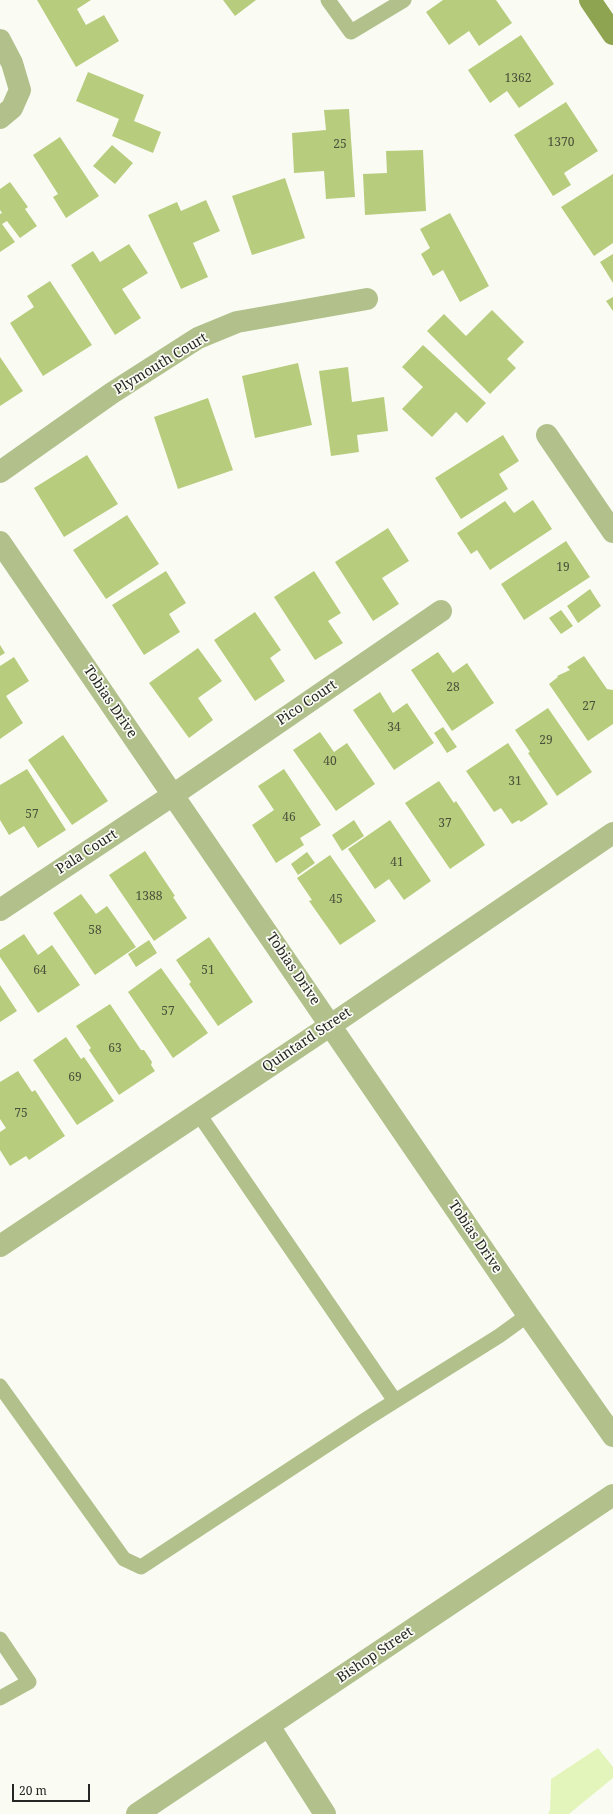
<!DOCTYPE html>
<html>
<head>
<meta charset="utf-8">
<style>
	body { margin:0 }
	#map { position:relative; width:613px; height:1814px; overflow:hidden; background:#fafcf4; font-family:"Noto Serif",serif }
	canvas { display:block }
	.scale { position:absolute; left:12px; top:1784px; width:78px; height:18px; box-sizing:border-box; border:2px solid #252623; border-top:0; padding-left:5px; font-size:12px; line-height:14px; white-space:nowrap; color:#252623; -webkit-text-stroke:3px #fafcf4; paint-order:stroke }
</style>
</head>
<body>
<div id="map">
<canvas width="613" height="1814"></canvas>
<div class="scale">20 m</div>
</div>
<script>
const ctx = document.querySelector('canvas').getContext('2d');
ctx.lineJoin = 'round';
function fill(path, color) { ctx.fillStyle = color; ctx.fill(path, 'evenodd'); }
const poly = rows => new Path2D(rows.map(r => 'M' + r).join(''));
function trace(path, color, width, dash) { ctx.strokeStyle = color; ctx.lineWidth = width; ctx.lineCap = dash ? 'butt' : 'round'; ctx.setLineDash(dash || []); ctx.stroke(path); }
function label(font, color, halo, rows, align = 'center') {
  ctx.font = font + ' "Noto Serif",serif'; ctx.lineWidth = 3.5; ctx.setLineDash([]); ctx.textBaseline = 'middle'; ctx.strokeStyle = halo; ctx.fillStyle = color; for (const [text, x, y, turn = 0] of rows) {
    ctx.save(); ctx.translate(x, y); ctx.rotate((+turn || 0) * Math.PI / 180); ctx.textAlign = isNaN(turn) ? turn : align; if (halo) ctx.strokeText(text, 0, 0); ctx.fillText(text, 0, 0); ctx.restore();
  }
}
const green = poly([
	[598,1748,613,1767,613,1778,569,1814,548,1814,550,1810,551,1779]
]);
const building = poly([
	[37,0,91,0,77,9,86,25,104,15,119,41,76,67],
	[223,0,256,0,235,16],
	[443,0,496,0,512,23,479,46,469,31,449,45,426,12],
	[521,35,554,84,519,108,507,91,490,103,468,70],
	[88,72,144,95,134,121,161,132,153,153,112,136,119,119,76,101],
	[566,102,598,151,564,173,571,185,553,196,514,135],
	[349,109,355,197,326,199,324,171,294,173,292,133,326,130,324,110],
	[60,137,99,196,66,218,53,197,58,194,33,155],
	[112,145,133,163,115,184,93,166],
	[423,150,426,211,365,215,363,174,387,173,386,151],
	[613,174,613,243,594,256,561,207],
	[285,178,305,238,252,255,232,196],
	[10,182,28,207,25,209,37,226,20,238,7,221,2,224,15,242,0,252,0,214,2,213,0,210,0,189],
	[206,200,220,231,193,243,208,277,181,289,148,215,177,202,181,211],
	[450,213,489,286,460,302,443,270,433,276,421,254,430,248,420,229],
	[129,244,148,273,122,289,141,318,115,335,71,265,93,251,100,262],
	[613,254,613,283,600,262],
	[50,281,92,345,43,376,10,323,34,307,27,296],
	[613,297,613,311,606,301],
	[492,310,524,342,507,359,516,368,490,394,427,331,444,314,466,336],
	[423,345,486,403,467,423,456,412,432,437,402,409,423,387,402,367],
	[0,357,23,391,0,406],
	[298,363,312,425,255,438,242,376],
	[348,367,352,402,384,397,388,431,357,435,359,452,331,456,319,371],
	[208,398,233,470,178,489,154,417],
	[503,435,519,461,499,474,508,489,461,519,435,478],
	[87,455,118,504,64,537,34,488],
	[533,500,552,529,490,570,477,550,471,554,457,533,505,501,514,513],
	[127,515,159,564,106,599,73,550],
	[388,528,409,561,382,578,399,604,373,621,335,562],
	[566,541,590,577,524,620,501,584],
	[166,571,186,603,169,614,180,632,144,655,112,605],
	[314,571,341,613,328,621,343,643,315,660,274,597],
	[590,589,601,606,578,623,567,606],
	[561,610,573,626,561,634,549,618],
	[255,612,281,650,270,658,285,681,255,701,214,640],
	[0,645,5,653,0,656],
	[198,648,222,681,198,698,213,720,189,738,149,683],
	[438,652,453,673,467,663,494,703,452,731,411,670],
	[584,656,607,689,613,690,613,724,588,741,549,684,558,677,557,676,570,670,567,667],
	[14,657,29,681,6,696,23,723,0,739,0,666],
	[380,692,393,713,407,703,434,743,394,770,353,710],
	[548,708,592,772,557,796,528,753,530,752,515,730],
	[443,727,457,747,447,753,434,733],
	[320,732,334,752,347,743,375,784,336,811,293,750],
	[63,735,108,801,72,825,28,760],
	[508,743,548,804,521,822,519,820,512,824,501,808,494,812,466,771],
	[27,769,66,830,38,848,24,826,9,835,0,820,0,785],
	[284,769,321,825,300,838,304,845,276,863,252,825,274,810,258,786],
	[439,781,454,803,456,801,485,845,450,869,405,803],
	[354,820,364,836,342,851,332,835],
	[390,820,431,881,404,900,389,879,375,889,348,849],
	[145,851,175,896,173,897,187,918,154,941,109,875],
	[307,852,315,863,298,875,291,864],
	[330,855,376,921,340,945,309,901,312,900,297,878],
	[81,894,96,914,107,906,136,947,95,975,53,913],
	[24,934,38,955,52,945,80,985,38,1013,0,957,0,950],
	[209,937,253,1002,218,1026,189,984,191,982,176,960],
	[149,940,157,953,136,967,128,954],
	[161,968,208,1033,173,1058,128,992],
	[0,985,17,1011,0,1022],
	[110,1004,141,1050,144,1050,152,1062,151,1065,155,1071,119,1095,89,1050,91,1048,76,1026],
	[66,1037,81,1059,84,1057,114,1101,77,1125,33,1060],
	[18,1071,32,1092,35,1090,65,1136,29,1160,26,1156,10,1166,0,1150,0,1132,6,1128,0,1119,0,1082]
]);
const service = poly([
	[328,0,351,32,404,0],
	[198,1113,395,1401],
	[0,1386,124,1559,141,1567,368,1418,499,1336,528,1315],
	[0,1639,29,1682,0,1698]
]);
const minor = poly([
	[0,40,12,63,20,90,12,108,0,118],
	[547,435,613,532],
	[0,472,112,393,198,338,237,322,367,299],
	[0,542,528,1315,613,1436],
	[0,910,173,795,441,611],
	[269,1726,325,1814],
	[137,1814,613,1495]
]);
const tertiary = poly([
	[0,1246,331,1025,613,833]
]);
const secondary = poly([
	[590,0,613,34]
]);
const numberNames = [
	["1362",518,79],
	["1370",561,143],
	["25",340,145],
	["19",563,568],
	["28",453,688],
	["27",589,707],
	["34",394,728],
	["29",546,741],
	["40",330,762],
	["31",515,782],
	["57",32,815],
	["46",289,818],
	["37",445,824],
	["41",397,863],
	["1388",149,897],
	["45",336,900],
	["58",95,931],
	["64",40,971],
	["51",208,971],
	["57",168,1012],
	["63",115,1049],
	["69",75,1078],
	["75",21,1114]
];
const streetNames = [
	["Plymouth Court",161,364,-31],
	["Tobias Drive",110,702,56],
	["Pico Court",307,703,-34],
	["Pala Court",87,852,-33],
	["Tobias Drive",293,969,56],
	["Quintard Street",307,1040,-34],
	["Tobias Drive",475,1237,56],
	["Bishop Street",375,1655,-34]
];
fill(green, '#e4f5bc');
fill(building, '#b7cc7d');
trace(service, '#b2c18c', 15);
trace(minor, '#b2c18c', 22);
trace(tertiary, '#b2c18c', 22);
trace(secondary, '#8fa450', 22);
label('12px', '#4a503a', null, numberNames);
label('14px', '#252623', '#fafcf4', streetNames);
</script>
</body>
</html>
